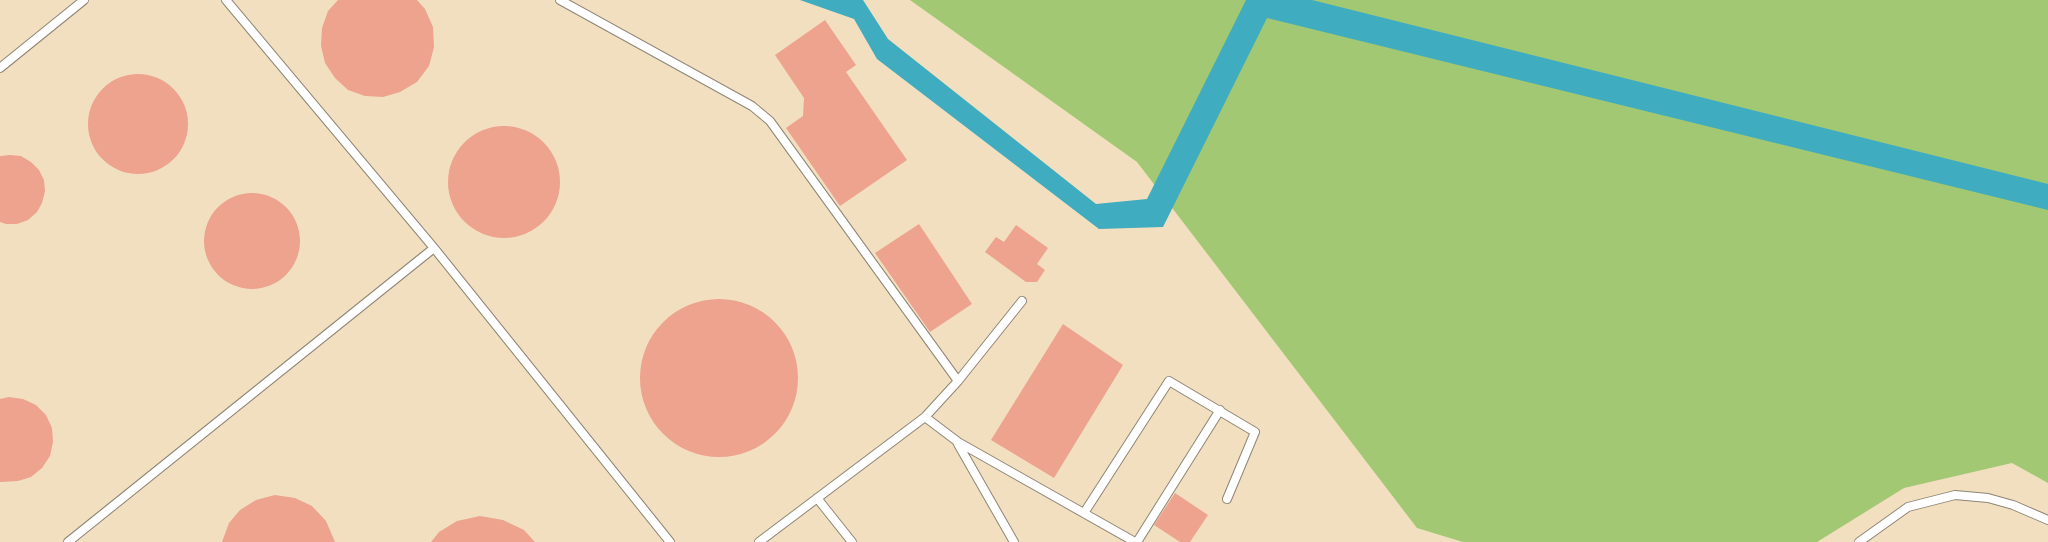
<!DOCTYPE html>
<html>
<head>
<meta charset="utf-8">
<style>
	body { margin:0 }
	canvas { display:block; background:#f1dfc0 }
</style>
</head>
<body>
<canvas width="2048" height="542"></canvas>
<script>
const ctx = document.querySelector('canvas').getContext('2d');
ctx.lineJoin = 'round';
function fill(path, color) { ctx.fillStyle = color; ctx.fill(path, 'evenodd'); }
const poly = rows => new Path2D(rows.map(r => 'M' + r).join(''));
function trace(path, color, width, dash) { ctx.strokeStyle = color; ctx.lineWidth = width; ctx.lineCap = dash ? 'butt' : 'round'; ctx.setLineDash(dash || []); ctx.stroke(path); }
const green = poly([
	[910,0,2048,0,2048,483,2012,463,1904,488,1817,542,1463,542,1417,528,1137,162]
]);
const water = poly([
	[800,0,863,0,888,39,1096,204,1147,199,1246,0,1312,0,2048,184,2048,210,1267,18,1163,227,1099,229,877,59,854,19]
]);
const building = poly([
	[338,0,417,0,425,9,433,27,434,47,429,66,417,82,400,92,383,97,365,96,348,90,335,78,325,63,321,46,322,28,328,11],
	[825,20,856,65,846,72,907,160,840,206,786,128,803,116,804,98,775,55],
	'88 124a50 50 0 1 1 100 0a50 50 0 1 1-100 0Z',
	'448 182a56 56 0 1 1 112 0a56 56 0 1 1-112 0Z',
	[10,155,21,156,31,162,39,170,44,180,45,191,42,203,37,212,28,220,17,224,6,224,0,222,0,156],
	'204 241a48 48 0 1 1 96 0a48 48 0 1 1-96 0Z',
	[919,224,972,304,930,332,875,253],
	[1016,225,1048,248,1037,264,1045,270,1037,282,1026,282,985,252,996,237,1004,242],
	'640 378a79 79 0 1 1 158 0a79 79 0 1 1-158 0Z',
	[1063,324,1123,365,1054,478,991,440],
	[9,397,23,399,36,405,46,415,52,428,53,442,50,456,42,468,31,477,18,481,0,482,0,399],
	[1175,493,1208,515,1190,542,1180,542,1154,525],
	[275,495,295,498,312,506,326,521,335,542,222,542,229,523,240,510,256,500],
	[480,516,503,520,524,530,535,542,431,542,439,532,457,521]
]);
const lane = poly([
	[226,0,434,248,670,542],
	[560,0,752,106,770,121,958,381],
	[0,68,84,0],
	[925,417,958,442,1135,542],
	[958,444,1014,542],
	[817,498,852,542],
	[1084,513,1169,381,1255,432,1227,499],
	[68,542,434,248],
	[759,542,925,417,958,381,1022,301],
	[1137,542,1220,410],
	[1859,542,1908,507,1955,495,1988,498,2013,505,2048,520]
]);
fill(green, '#a2c873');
fill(water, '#40acbf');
fill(building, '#eda38e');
trace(lane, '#8e8576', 10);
trace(lane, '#fff', 8);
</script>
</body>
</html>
